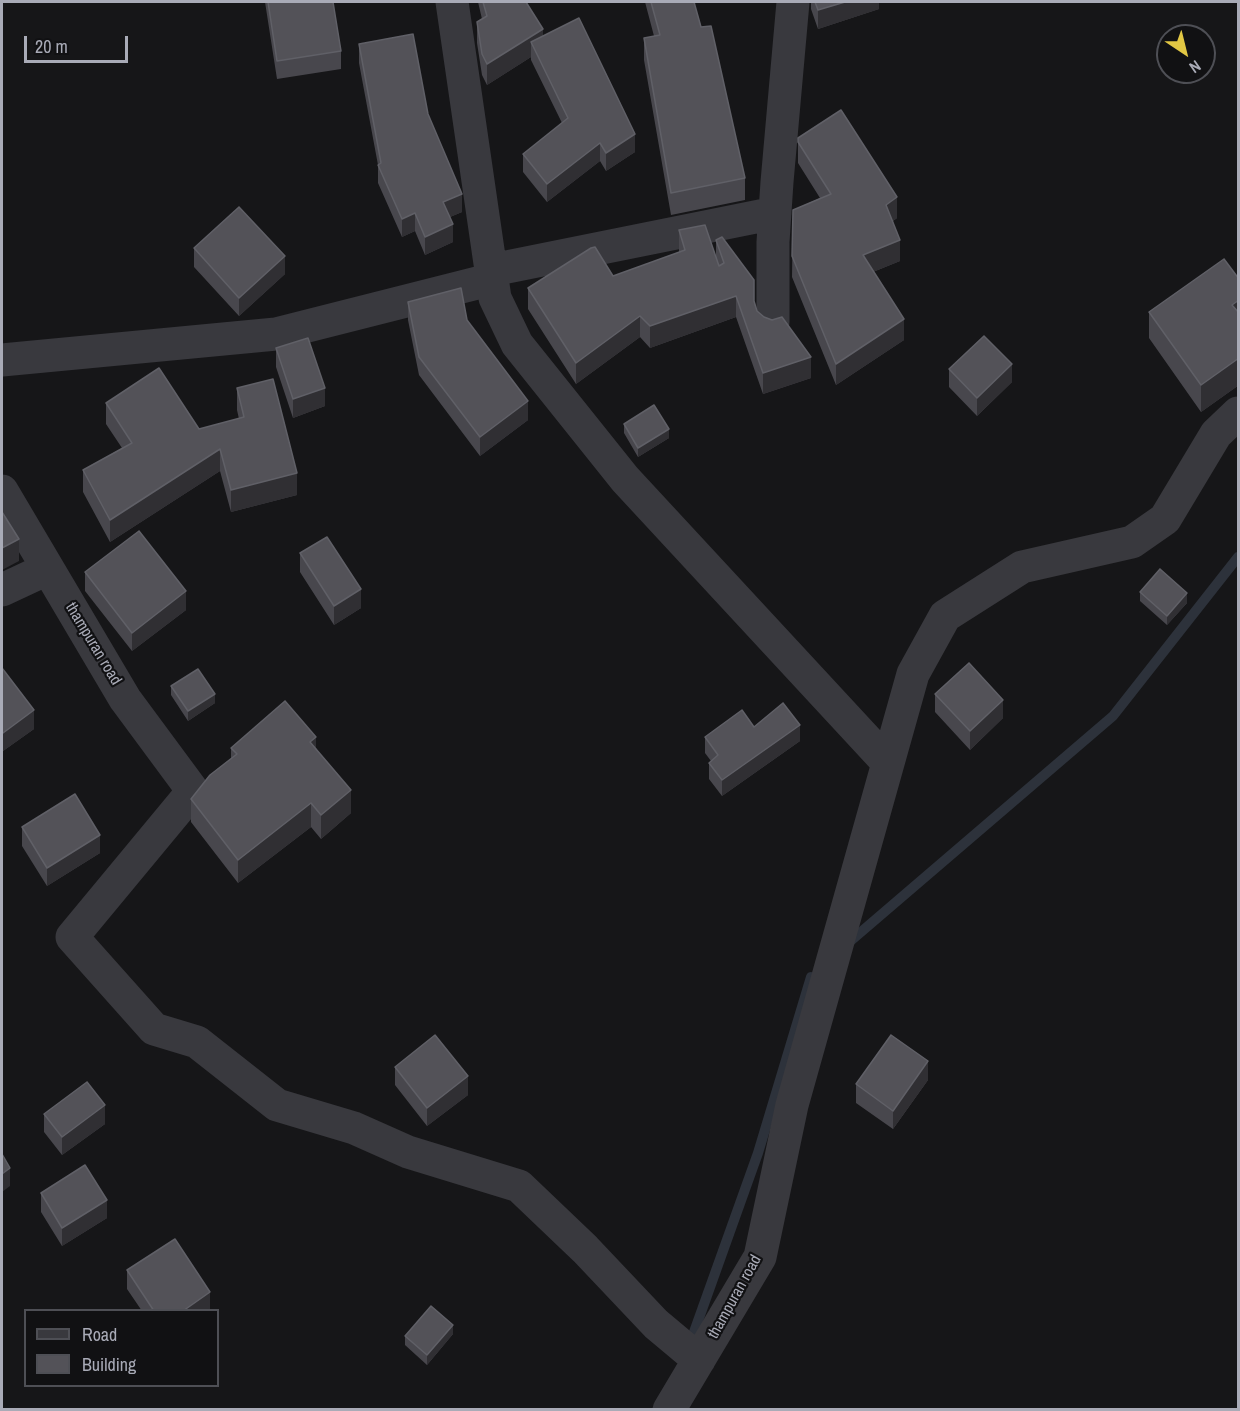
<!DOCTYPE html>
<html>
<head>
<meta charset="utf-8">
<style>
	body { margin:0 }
	#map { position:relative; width:1240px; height:1411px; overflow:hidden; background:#161618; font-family:"Archivo Narrow",sans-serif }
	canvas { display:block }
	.frame { position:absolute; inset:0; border:3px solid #a9abb7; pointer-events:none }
	.legend { position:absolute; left:24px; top:1309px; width:195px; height:78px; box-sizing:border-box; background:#111113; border:2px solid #4e4f55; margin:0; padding:8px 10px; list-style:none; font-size:18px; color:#a9abb7 }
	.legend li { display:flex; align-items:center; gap:12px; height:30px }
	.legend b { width:30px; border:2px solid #4e4f55 }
	.north { position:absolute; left:1156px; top:24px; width:60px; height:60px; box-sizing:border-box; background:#111113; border:2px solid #4e4f55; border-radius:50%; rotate:145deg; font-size:16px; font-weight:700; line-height:24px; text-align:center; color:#a9abb7 }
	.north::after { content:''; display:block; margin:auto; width:21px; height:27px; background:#e2c744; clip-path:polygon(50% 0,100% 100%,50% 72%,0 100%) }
	.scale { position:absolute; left:24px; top:36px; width:104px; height:27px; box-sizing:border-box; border:3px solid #a9abb7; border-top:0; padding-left:8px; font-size:18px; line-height:21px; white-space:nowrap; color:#a9abb7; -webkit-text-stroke:4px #111113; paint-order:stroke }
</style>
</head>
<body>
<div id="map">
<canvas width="1240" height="1411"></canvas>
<div class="frame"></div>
<ul class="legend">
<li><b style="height:8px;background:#39393e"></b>Road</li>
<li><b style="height:16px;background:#535258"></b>Building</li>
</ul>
<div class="north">N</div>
<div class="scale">20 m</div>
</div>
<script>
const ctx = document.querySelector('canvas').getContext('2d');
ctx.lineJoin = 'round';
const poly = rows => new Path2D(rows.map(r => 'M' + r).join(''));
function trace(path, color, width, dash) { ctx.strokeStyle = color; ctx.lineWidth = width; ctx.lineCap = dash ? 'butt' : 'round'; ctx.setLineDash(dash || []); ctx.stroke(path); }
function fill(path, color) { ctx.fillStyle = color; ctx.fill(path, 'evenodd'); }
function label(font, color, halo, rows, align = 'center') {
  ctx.font = font + ' "Archivo Narrow",sans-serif'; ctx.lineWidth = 4.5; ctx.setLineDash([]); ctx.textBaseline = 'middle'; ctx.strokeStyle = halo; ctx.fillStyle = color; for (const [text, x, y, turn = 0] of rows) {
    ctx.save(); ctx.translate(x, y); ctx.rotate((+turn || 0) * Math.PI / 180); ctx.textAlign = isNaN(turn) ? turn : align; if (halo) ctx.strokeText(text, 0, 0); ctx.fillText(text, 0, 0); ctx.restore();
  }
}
const stream = poly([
	[847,944,1113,716,1238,557],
	[689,1346,758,1153,811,977]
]);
const minor = poly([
	[452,2,495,298,517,344,625,479,888,763],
	[492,270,775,213],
	[773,322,773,242,777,182,793,2],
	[2,360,276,334,493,279],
	[2,491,125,699,193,791,72,937,154,1029,197,1042,277,1105,354,1128,408,1152,519,1186,585,1249,656,1324,699,1360],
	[2,590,47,569],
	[669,1410,760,1257,792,1105,913,674,945,616,1022,567,1132,542,1165,519,1216,434,1238,413]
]);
const wall = poly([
	[265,2,333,2,341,51,341,69,277,79],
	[478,2,526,2,543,36,635,152,606,171,600,161,547,202,523,172,523,154,562,123,531,60,531,57,487,85,482,75,477,43,477,22,482,19],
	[645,2,694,2,745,178,745,200,671,215,644,60,644,38,654,36],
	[811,2,879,2,879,9,818,29,811,9],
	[359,44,428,114,462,212,450,217,453,242,425,255,415,231,402,237,378,183,378,165,359,63],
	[798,138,897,218,893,221,900,261,873,272,904,340,836,385,792,277,793,210,820,198,798,163],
	[679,230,716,257,716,240,754,301,757,311,811,378,763,394,736,317,650,348,640,337,576,384,528,309,528,288,613,276,679,252],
	[194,248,285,274,239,316,194,267],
	[1239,279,1239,385,1201,412,1149,338,1149,312],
	[408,302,528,420,480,456,419,375,408,320],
	[276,348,325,406,293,418,276,367],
	[949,369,1012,382,977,416,949,387],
	[237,388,297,495,231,512,220,471,110,542,83,492,83,470,122,448,106,424,106,403,199,429,239,419,237,410],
	[624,424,669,438,638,457,624,433],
	[300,553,361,608,334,625,300,572],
	[85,572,186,610,132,651,85,591],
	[1140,592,1187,603,1167,625,1140,601],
	[2,668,34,729,3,751,2,749],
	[171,686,215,703,188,721,171,695],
	[935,694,1003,718,970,750,935,712],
	[754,727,800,741,722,796,709,779,709,763,711,761,705,753,705,737],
	[231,748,316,748,351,813,321,839,311,827,238,883,191,822,191,799,231,759],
	[22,827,100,853,47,886,22,846],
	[395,1067,468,1095,427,1126,395,1085],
	[928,1080,893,1129,856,1103,856,1084],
	[44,1114,105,1124,62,1155,44,1132],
	[41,1193,107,1218,62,1246,41,1212],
	[127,1270,210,1292,210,1311,142,1311,127,1289],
	[453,1334,427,1365,405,1345,405,1336]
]);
const shadedWall = poly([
	[845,2,879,2,879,9,818,29,818,10],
	[543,29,543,50,531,42,531,57,487,85,487,64],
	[635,134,635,152,606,171,606,153],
	[600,143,600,161,547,202,547,184],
	[462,194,462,212,443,220,443,202],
	[897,197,897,218,886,226,886,205],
	[415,213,415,231,402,237,402,219],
	[453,224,453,242,425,255,425,237],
	[900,240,900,261,863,276,863,255],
	[285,256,285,274,239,316,239,298],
	[736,296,736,317,650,348,650,326],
	[1239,300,1239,327,1232,305],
	[640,316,640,337,576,384,576,363],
	[904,319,904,340,836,385,836,364],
	[811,357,811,378,763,394,763,373],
	[1239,358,1239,385,1201,412,1201,385],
	[1012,364,1012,382,977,416,977,398],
	[325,388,325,406,293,418,293,399],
	[528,401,528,420,480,456,480,437],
	[669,429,669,438,638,457,638,448],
	[220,449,220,471,110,542,110,520],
	[297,473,297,495,231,512,231,490],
	[19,539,19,561,2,570,2,548],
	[361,589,361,608,334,625,334,606],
	[186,591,186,610,132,651,132,633],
	[1187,593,1187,603,1167,625,1167,616],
	[215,694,215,703,188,721,188,711],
	[1003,700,1003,718,970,750,970,731],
	[34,710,34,729,3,751,3,733],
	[800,725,800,741,722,796,722,780],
	[316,737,316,760,310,742],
	[351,790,351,813,321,839,321,815],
	[311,803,311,827,238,883,238,860],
	[100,835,100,853,47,886,47,868],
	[928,1061,928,1080,893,1129,893,1111],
	[468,1076,468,1095,427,1126,427,1108],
	[105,1105,105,1124,62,1155,62,1137],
	[10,1168,10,1186,2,1192,2,1174],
	[107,1200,107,1218,62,1246,62,1228],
	[210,1292,210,1311,183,1311],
	[453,1325,453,1334,427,1365,427,1355]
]);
const building = poly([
	[268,2,333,2,341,51,277,61,268,2],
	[483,2,526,2,543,29,487,64,482,54,477,22,487,16,483,2],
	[651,2,694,2,701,27,711,26,745,178,671,193,644,38,660,35,651,2],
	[815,2,845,2,818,10,815,2],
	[579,18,635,134,606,153,600,143,547,184,523,154,568,118,531,42,579,18],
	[413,34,428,114,462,194,443,202,453,224,425,237,415,213,402,219,378,165,381,163,359,44,413,34],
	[841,110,897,197,886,205,900,240,863,255,904,319,836,364,792,256,793,210,831,194,798,142,798,138,841,110],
	[239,207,285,256,239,298,194,248,239,207],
	[705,225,719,266,724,263,716,240,722,237,754,280,754,301,757,311,764,317,772,320,782,317,811,357,763,373,736,296,650,326,640,316,576,363,528,288,591,248,595,247,613,276,685,250,679,230,705,225],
	[1224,259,1239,279,1239,300,1232,305,1239,313,1239,358,1201,385,1149,312,1224,259],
	[461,288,467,320,528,401,480,437,419,357,408,302,461,288],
	[984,336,1012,364,977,398,949,369,984,336],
	[308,338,325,388,293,399,276,348,308,338],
	[159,368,199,429,244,417,237,388,273,379,297,473,231,490,220,449,110,520,83,470,132,443,106,403,159,368],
	[654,405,669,429,638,448,624,424,654,405],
	[2,512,19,539,2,548,2,512],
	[139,531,186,591,132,633,85,572,139,531],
	[327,537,361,589,334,606,300,553,327,537],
	[1160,569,1187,593,1167,616,1140,592,1160,569],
	[969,663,1003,700,970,731,935,694,969,663],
	[2,668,34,710,3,733,2,731,2,668],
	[198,669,215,694,188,711,171,686,198,669],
	[285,701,316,737,310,742,351,790,321,815,311,803,238,860,191,799,210,775,237,754,231,748,285,701],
	[783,703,800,725,722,780,709,763,718,755,705,737,742,710,754,727,783,703],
	[75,794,100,835,47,868,22,827,75,794],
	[435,1035,468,1076,427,1108,395,1067,435,1035],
	[891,1035,928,1061,893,1111,856,1084,891,1035],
	[87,1082,105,1105,62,1137,44,1114,87,1082],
	[2,1154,10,1168,2,1174,2,1154],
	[85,1165,107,1200,62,1228,41,1193,85,1165],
	[175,1239,210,1292,183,1311,154,1311,127,1270,175,1239],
	[431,1306,453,1325,427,1355,405,1336,431,1306]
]);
const streetNames = [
	["thampuran road",93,644,59],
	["thampuran road",735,1297,-61]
];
trace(stream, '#2d323b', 10);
trace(minor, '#39393e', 33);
fill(wall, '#48474d');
fill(shadedWall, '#302f33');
fill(building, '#535258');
trace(building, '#606067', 1.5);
label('16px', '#a9abb7', '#111113', streetNames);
</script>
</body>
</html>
